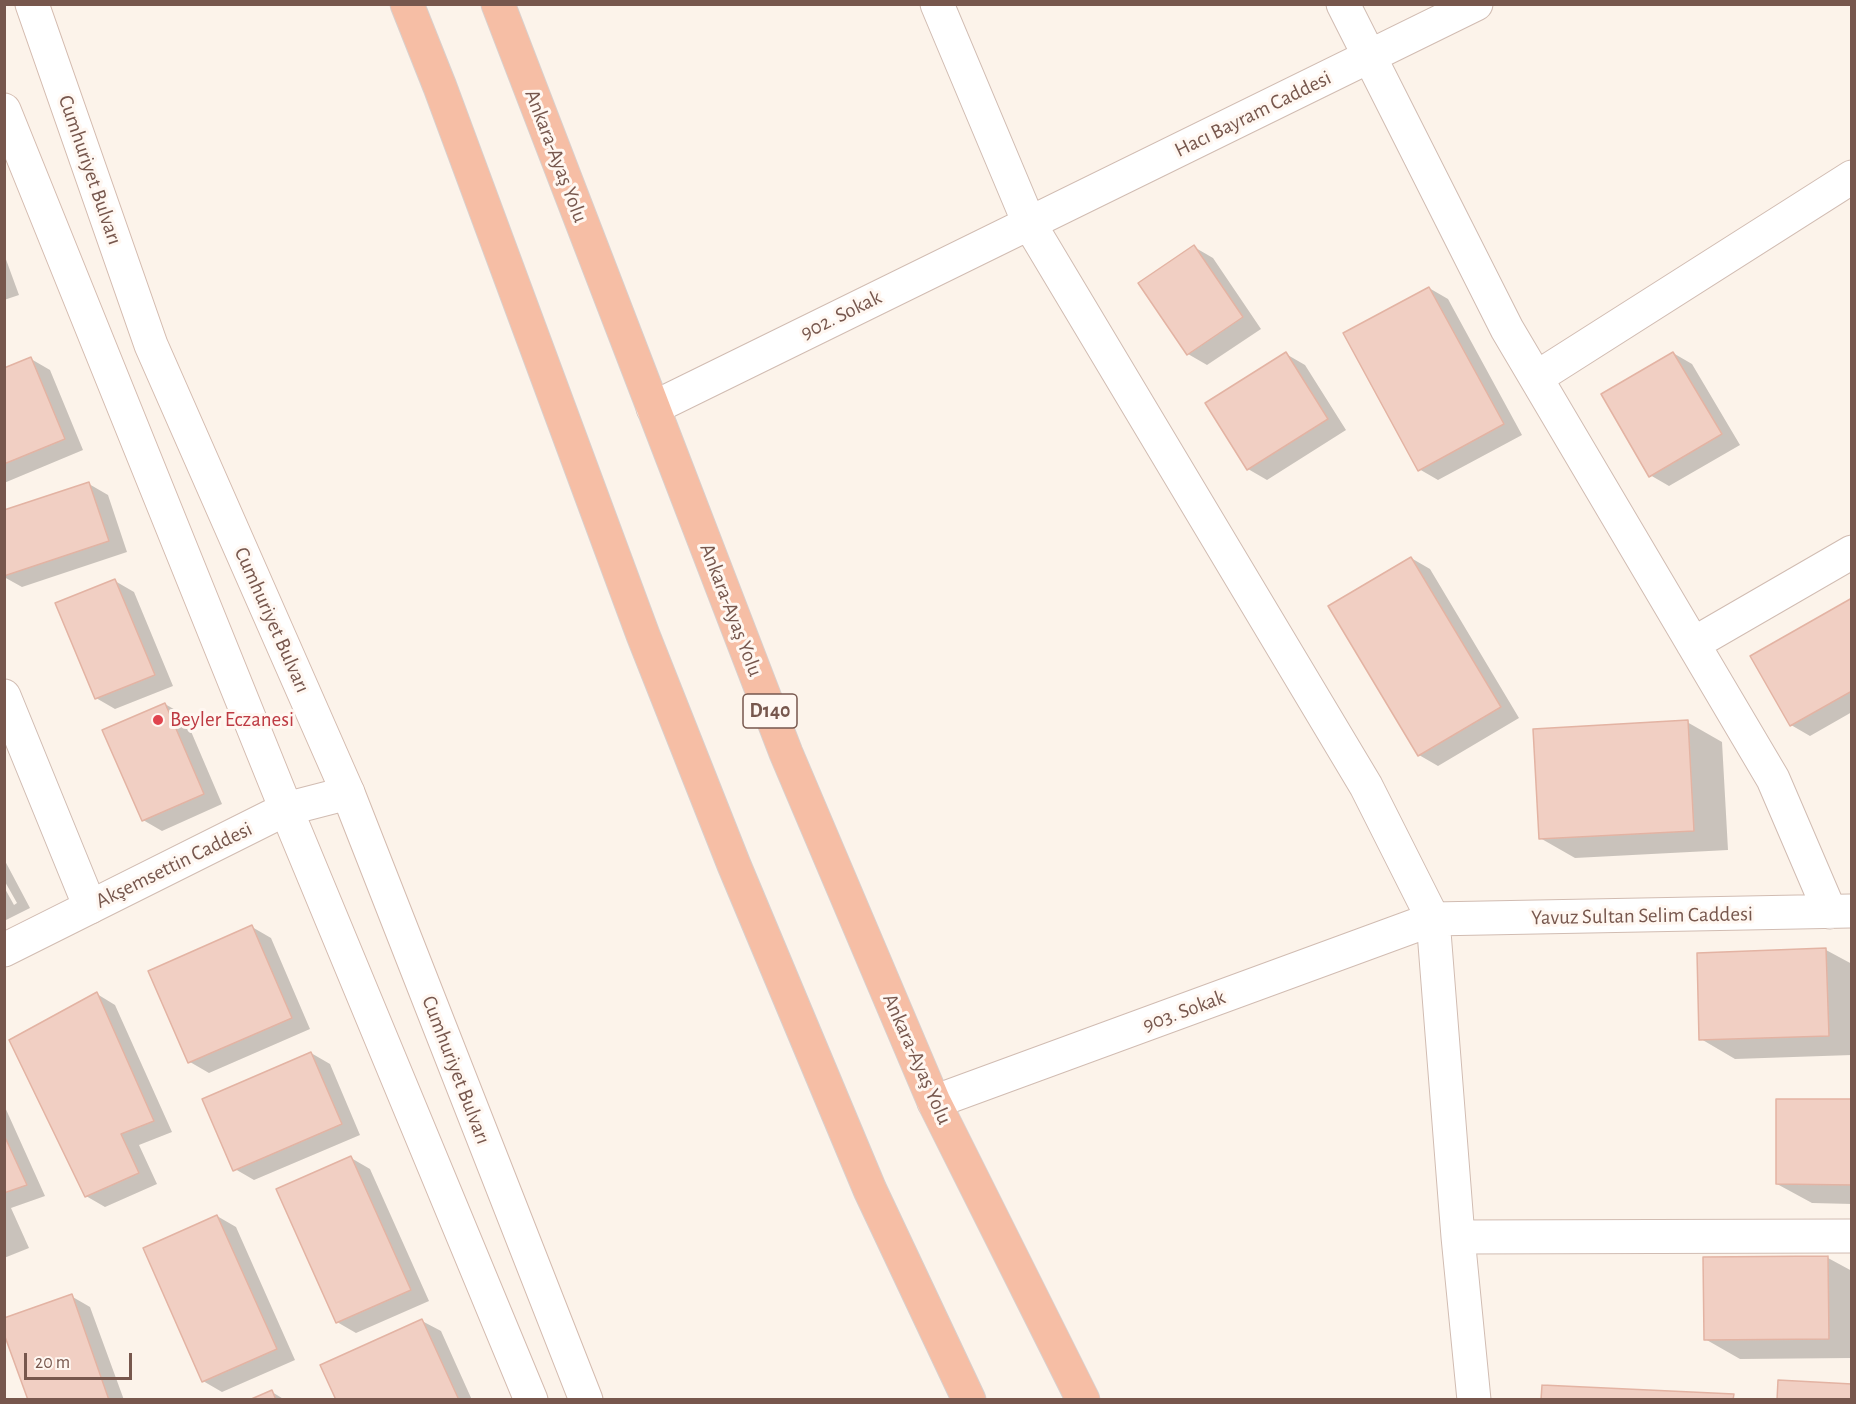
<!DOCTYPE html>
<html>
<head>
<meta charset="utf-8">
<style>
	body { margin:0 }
	#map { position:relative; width:1856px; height:1404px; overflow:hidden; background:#fcf3ea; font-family:"Alegreya Sans",sans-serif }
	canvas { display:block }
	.frame { position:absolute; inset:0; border:6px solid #77574d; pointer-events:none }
	.scale { position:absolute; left:24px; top:1353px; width:108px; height:27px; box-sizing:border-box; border:3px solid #77574d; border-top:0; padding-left:8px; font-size:18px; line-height:21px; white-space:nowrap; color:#77574d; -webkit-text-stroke:4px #fff7f1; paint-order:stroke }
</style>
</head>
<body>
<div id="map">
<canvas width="1856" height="1404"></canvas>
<div class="frame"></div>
<div class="scale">20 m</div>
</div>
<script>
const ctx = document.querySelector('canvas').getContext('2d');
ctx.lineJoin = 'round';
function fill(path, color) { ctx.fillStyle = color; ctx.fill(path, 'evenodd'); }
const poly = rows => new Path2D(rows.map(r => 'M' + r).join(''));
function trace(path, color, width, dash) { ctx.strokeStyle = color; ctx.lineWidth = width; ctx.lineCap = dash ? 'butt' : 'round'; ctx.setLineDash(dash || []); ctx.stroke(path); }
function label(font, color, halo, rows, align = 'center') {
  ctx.font = font + ' "Alegreya Sans",sans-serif'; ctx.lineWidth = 6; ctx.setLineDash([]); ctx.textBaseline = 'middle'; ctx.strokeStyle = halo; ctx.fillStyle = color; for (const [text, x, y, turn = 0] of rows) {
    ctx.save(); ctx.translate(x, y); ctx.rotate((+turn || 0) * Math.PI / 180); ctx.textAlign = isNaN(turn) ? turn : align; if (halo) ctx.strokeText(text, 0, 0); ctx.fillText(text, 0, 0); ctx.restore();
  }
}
const shadow = poly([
	[1194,247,1213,258,1261,329,1207,365,1188,354],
	[4,254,19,295,4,300],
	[1429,288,1448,299,1522,435,1438,480,1419,469],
	[1673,353,1692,364,1740,445,1669,486,1650,475],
	[1286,354,1305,365,1346,430,1267,480,1248,469],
	[31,359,50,370,83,450,4,483,4,370],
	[89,484,108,495,127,552,22,587,4,577,4,512],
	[1411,558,1430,569,1519,718,1438,766,1419,755],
	[115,581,134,592,173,686,115,709,96,698],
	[1852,599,1852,712,1810,736,1791,725],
	[165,704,184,715,222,804,162,831,143,820],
	[1687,722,1722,742,1728,850,1575,858,1540,838],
	[4,859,30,908,4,921,4,887,14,905,17,903,4,880],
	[252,927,271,938,310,1029,209,1073,190,1062],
	[1826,950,1852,964,1852,1055,1735,1059,1701,1039],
	[97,994,115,1005,172,1132,139,1145,157,1184,105,1207,86,1196],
	[311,1053,330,1064,360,1135,254,1180,235,1169],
	[1852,1101,1852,1204,1812,1203,1777,1184],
	[4,1105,45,1196,11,1208,29,1248,4,1258],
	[351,1158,370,1169,429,1301,356,1333,337,1322],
	[217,1216,236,1227,295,1360,222,1392,203,1381],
	[1828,1258,1852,1271,1852,1358,1740,1359,1705,1339],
	[71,1296,90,1307,124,1400,29,1400],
	[422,1321,441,1331,472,1400,338,1400],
	[272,1392,285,1400,253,1400],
	[1441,1398,1445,1400,1421,1400]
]);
const building = poly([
	[1194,245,1243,317,1187,355,1138,283,1194,245],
	[1429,287,1504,424,1418,471,1343,333,1429,287],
	[1286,352,1328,419,1247,470,1205,403,1286,352],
	[1673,352,1722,434,1649,477,1601,394,1673,352],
	[31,357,65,439,4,464,4,368,31,357],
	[89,482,109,541,4,576,4,510,89,482],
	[1411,557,1501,707,1418,756,1328,606,1411,557],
	[115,579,155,675,95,699,55,603,115,579],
	[1852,598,1852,691,1790,726,1750,656,1852,598],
	[165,703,204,794,142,821,102,730,165,703],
	[1688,720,1694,831,1539,839,1533,729,1688,720],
	[252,925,292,1018,188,1063,148,971,252,925],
	[1826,948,1829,1036,1699,1040,1697,953,1826,948],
	[97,992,154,1121,121,1134,139,1173,85,1197,9,1040,97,992],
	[311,1052,342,1124,233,1171,202,1099,311,1052],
	[1776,1099,1852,1099,1852,1185,1776,1184,1776,1099],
	[4,1135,27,1185,4,1193,4,1135],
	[351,1156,411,1290,336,1323,276,1189,351,1156],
	[217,1215,277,1349,202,1382,143,1248,217,1215],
	[1828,1256,1829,1339,1704,1340,1703,1257,1828,1256],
	[72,1294,109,1400,28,1400,4,1334,4,1318,72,1294],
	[422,1319,459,1400,336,1400,320,1365,422,1319],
	[1778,1380,1852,1384,1852,1400,1777,1400,1778,1380],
	[1542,1385,1734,1394,1733,1400,1541,1400,1542,1385],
	[272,1390,276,1400,249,1400,272,1390]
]);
const minor = poly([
	[937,4,1029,223,1366,786,1433,919,1458,1237,1474,1400],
	[1343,4,1507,329,1773,779,1830,912],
	[1536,378,1852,177],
	[653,408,1476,4],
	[1693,644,1852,552],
	[4,696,90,907],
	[934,1102,1433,919,1850,911],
	[1458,1237,1852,1236]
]);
const tertiary = poly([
	[4,950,286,809,348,793]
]);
const secondary = poly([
	[32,4,151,345,348,793,586,1400],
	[4,110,286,809,531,1400]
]);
const trunk = poly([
	[407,4,440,87,643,635,734,865,870,1190,969,1400],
	[498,4,786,753,934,1102,1083,1400]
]);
const markers = [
	[158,720,6,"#e0444e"]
];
const shields = [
	[770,711,54]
];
const shieldNames = [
	["D140",770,711]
];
const streetNames = [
	["Hacı Bayram Caddesi",1253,114,-26],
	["Ankara-Ayaş Yolu",556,156,69],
	["Cumhuriyet Bulvarı",90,170,71],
	["902. Sokak",841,315,-26],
	["Ankara-Ayaş Yolu",731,610,69],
	["Cumhuriyet Bulvarı",272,620,66],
	["Akşemsettin Caddesi",174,865,-26],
	["Yavuz Sultan Selim Caddesi",1642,916,-1],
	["903. Sokak",1184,1011,-20],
	["Ankara-Ayaş Yolu",917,1059,66],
	["Cumhuriyet Bulvarı",456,1070,69]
];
const healthNames = [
	["Beyler Eczanesi",170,720]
];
fill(shadow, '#0003');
fill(building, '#f1cfc3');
trace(building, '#e3b3a3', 1.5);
trace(minor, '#d1bcb2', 35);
trace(tertiary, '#d1bcb2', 35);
trace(secondary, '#d4bbaf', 35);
trace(trunk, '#d9d0cd', 35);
trace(minor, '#fff', 33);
trace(tertiary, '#fff', 33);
trace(secondary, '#fff', 33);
trace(trunk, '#f6bea5', 33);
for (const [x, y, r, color] of markers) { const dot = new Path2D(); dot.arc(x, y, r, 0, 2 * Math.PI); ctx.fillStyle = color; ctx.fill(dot); trace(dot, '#fff7f1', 2); }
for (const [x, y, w] of shields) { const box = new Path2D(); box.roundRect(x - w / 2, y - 17, w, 34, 4.5); ctx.fillStyle = '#fff7f1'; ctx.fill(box); trace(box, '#77574d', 1.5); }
label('bold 20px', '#77574d', null, shieldNames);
label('21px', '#77574d', '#fff7f1', streetNames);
label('21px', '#be3a42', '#fff7f1', healthNames, 'left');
</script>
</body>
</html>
